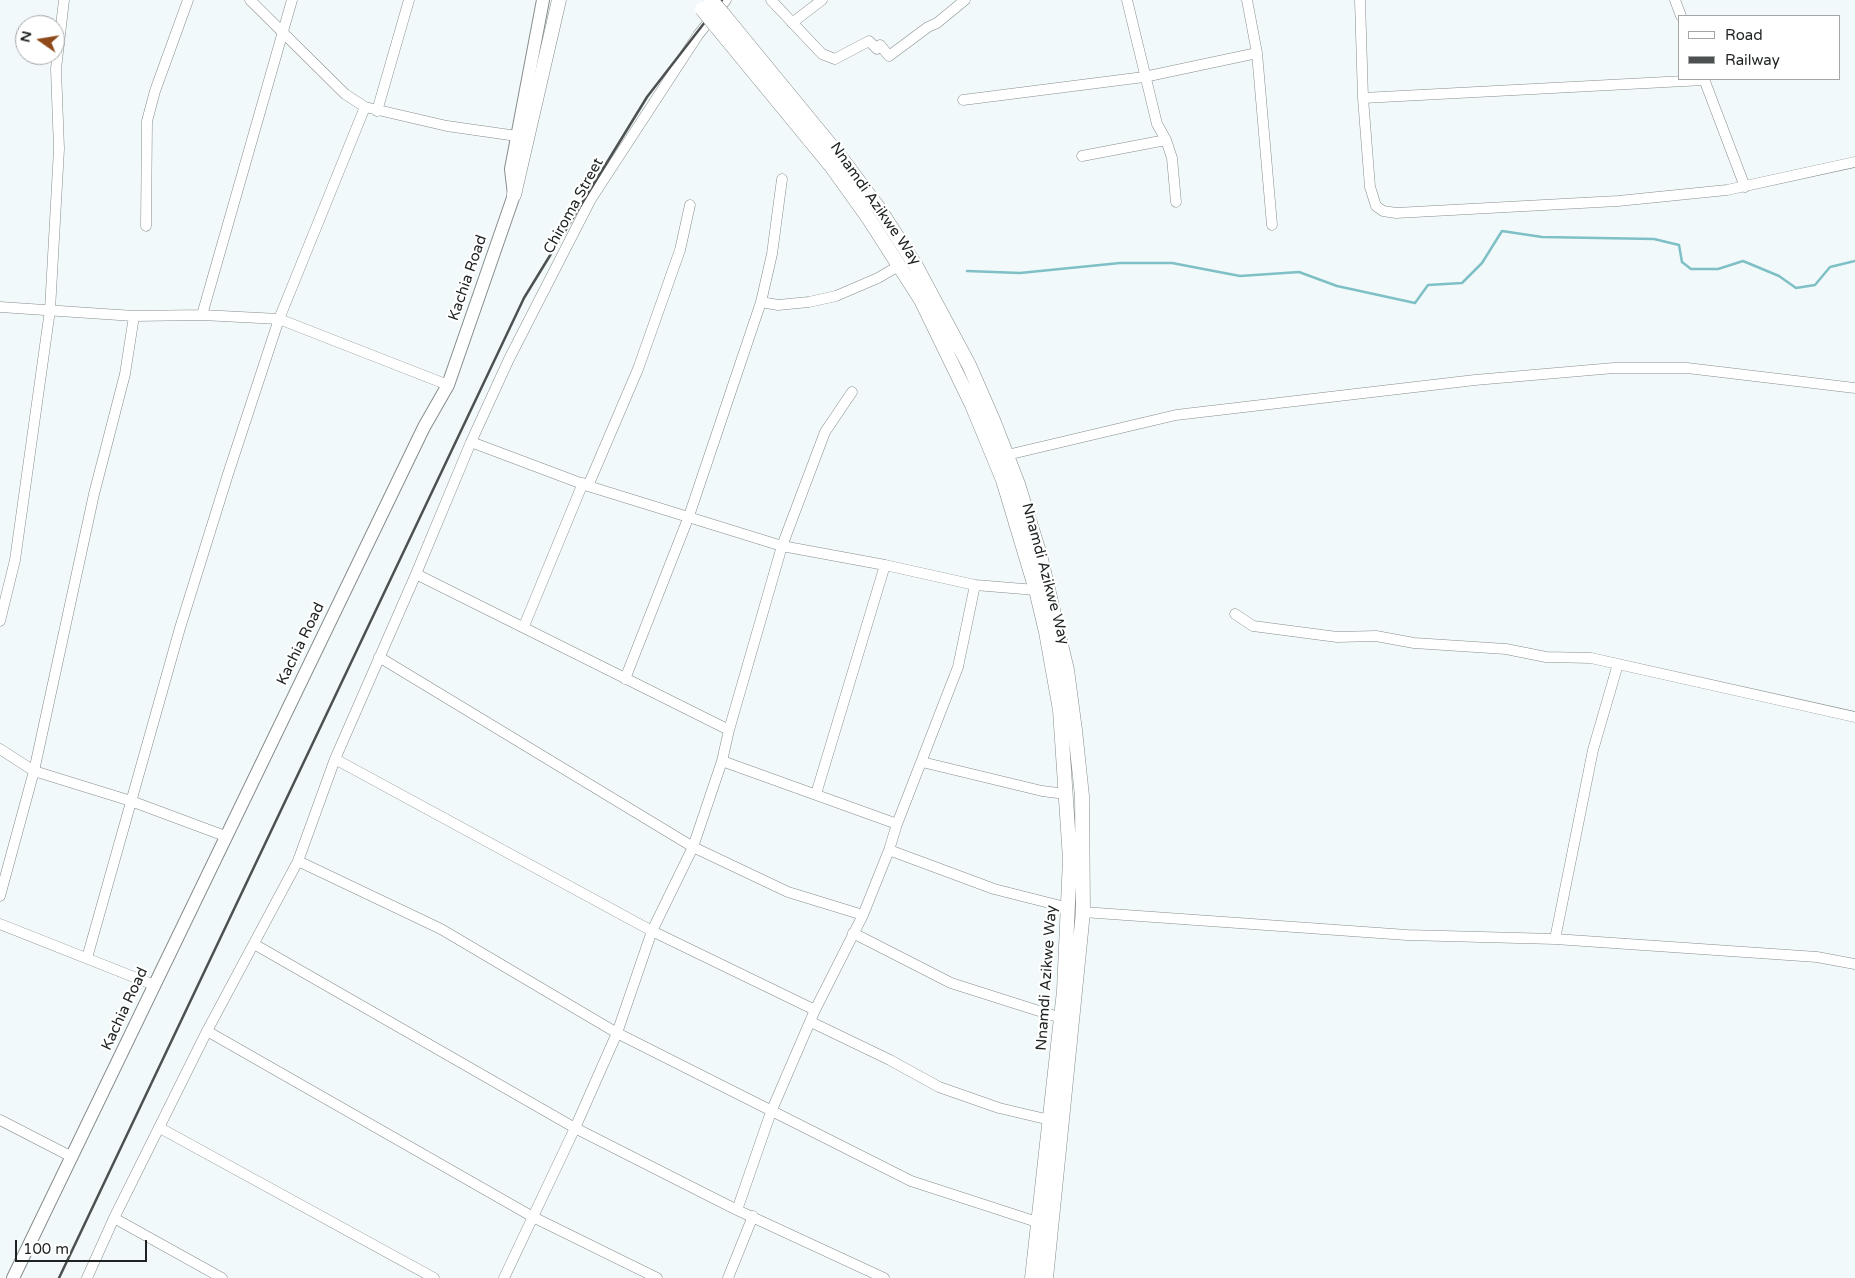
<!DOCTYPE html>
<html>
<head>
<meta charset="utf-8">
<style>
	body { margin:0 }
	#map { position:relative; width:1855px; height:1278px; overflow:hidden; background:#f2f9fa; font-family:"Varela Round",sans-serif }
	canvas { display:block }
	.legend { position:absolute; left:1678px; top:15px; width:162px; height:65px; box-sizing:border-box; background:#fff; border:1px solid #a5a7a7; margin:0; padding:6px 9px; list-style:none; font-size:15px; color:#1f2222 }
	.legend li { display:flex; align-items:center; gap:10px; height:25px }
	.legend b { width:25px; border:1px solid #a5a7a7 }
	.north { position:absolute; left:15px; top:15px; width:50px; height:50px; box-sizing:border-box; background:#fff; border:1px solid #a5a7a7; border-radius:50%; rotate:283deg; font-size:14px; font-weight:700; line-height:20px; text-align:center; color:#1f2222 }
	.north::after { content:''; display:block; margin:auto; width:18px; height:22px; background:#8e4a1b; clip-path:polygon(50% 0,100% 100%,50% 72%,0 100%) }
	.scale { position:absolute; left:15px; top:1240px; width:132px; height:22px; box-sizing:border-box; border:2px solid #1f2222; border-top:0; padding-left:6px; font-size:15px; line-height:18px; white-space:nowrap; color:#1f2222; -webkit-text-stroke:4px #fff; paint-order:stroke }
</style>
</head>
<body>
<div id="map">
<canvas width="1855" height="1278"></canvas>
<ul class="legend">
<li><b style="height:6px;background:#fff"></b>Road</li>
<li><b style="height:6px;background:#4c5050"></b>Railway</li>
</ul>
<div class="north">N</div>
<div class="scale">100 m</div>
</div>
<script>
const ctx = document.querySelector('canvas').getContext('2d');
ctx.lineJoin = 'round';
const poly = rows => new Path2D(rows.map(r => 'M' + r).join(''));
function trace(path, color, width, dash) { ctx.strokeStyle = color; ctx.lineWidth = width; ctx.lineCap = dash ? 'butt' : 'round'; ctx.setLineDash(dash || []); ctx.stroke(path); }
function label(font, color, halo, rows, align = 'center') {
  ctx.font = font + ' "Varela Round",sans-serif'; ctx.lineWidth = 4.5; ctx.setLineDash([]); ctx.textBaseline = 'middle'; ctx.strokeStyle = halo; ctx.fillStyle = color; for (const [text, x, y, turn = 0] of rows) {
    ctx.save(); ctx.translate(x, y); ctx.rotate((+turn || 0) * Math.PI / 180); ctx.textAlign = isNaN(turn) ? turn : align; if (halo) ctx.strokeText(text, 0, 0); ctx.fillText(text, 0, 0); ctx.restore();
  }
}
const stream = poly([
	[967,271,1020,273,1120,263,1172,263,1240,276,1299,272,1337,286,1415,303,1428,285,1462,283,1482,263,1502,231,1542,237,1654,239,1679,245,1682,262,1691,269,1718,269,1743,261,1779,276,1796,288,1815,285,1830,267,1855,261]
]);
const minor = poly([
	[250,0,345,94,365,107,447,126,517,136],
	[771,0,822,54,835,59,869,41,877,49,880,45,889,56,928,27,937,23,965,0],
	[1127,0,1157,124,1166,140,1172,158,1176,202],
	[1247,0,1257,53,1272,225],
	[1360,0,1363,98,1370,187,1376,206,1383,211,1396,213,1618,201,1727,190,1855,162],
	[1675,0,1681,16],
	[792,23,822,0],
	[1704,79,1745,187],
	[1363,98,1704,80],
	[963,100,1144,77,1257,53],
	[377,111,409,0],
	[1082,156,1166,140],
	[146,226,147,121,155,91,188,0],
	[761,302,778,305,809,302,836,296,878,278,900,265],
	[0,307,134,316,202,315,279,319,448,385],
	[202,315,292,0],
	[471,442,588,486,782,546,885,565,975,585,1036,590],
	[1007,455,1176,415,1475,380,1614,368,1687,368,1855,388],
	[588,486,638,369,680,250,690,205],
	[416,574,729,730],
	[1235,614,1253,626,1337,637,1376,636,1414,643,1506,649,1546,657,1591,658,1855,717],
	[0,621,15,560,50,310,59,149,56,69,64,0],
	[524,626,583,483],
	[379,657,693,847,788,892,863,915],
	[625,679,689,516,761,302,772,254,782,179],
	[0,749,34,771,131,801,225,836],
	[335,759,652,931,815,1010],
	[722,761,897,824],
	[922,762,1042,791,1066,794],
	[816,794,885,565],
	[889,850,994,889,1069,908],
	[298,861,441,929,617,1033,911,1181,1037,1222],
	[0,896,34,771,94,494,125,374,134,316],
	[1083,912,1407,935,1555,939,1817,957,1855,964],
	[0,924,154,985],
	[853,933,951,983,1061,1018],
	[1555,939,1593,750,1618,664],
	[254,944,575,1128,737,1210,884,1278],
	[87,958,180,628,228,474,279,319,365,107],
	[811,1022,890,1060,939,1087,999,1108,1050,1120],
	[207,1031,533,1217,657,1278],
	[0,1120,72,1157],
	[160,1128,434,1278],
	[737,1210,771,1112,815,1010,863,915,889,850,897,824,958,667,975,585],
	[114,1218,222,1278],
	[87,1278,114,1218,207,1031,298,861,335,759,416,574,471,442,509,359,591,199,698,35,726,0],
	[504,1278,575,1128,617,1033,652,931,693,847,722,761,729,730,782,546,825,432,852,392],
	[728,1278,753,1216]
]);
const major = poly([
	[13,1278,424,427,448,385,514,195,511,169,543,0]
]);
const highway = poly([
	[723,14,842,159,880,210,916,266,969,365,993,420,1018,484,1040,555,1067,670,1075,730,1082,796,1083,912,1046,1278],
	[715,25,831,166,869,219,921,300,972,405,1003,480,1036,590,1046,632,1060,710,1070,859,1064,991,1032,1278],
	[514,195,559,0]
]);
const rail = poly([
	[59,1278,524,298,647,97,722,0]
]);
const highwayBridge = poly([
	[711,0,723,14],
	[702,9,715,25]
]);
const streetNames = [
	["Nnamdi Azikwe Way",875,204,55],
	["Chiroma Street",574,206,-61],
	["Kachia Road",468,278,-71],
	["Nnamdi Azikwe Way",1045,574,75],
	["Kachia Road",301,644,-64],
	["Nnamdi Azikwe Way",1047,978,-86],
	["Kachia Road",125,1009,-65]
];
trace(stream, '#7ec0c5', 2.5);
trace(minor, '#878d8d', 11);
trace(major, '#878d8d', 14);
trace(highway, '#878d8d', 15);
trace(minor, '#fff', 10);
trace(major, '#fff', 12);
trace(highway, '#fff', 14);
trace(rail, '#4c5050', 2.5);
trace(highwayBridge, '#878d8d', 15, []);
trace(highwayBridge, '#fff', 14);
label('15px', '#1f2222', '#fff', streetNames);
</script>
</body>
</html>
